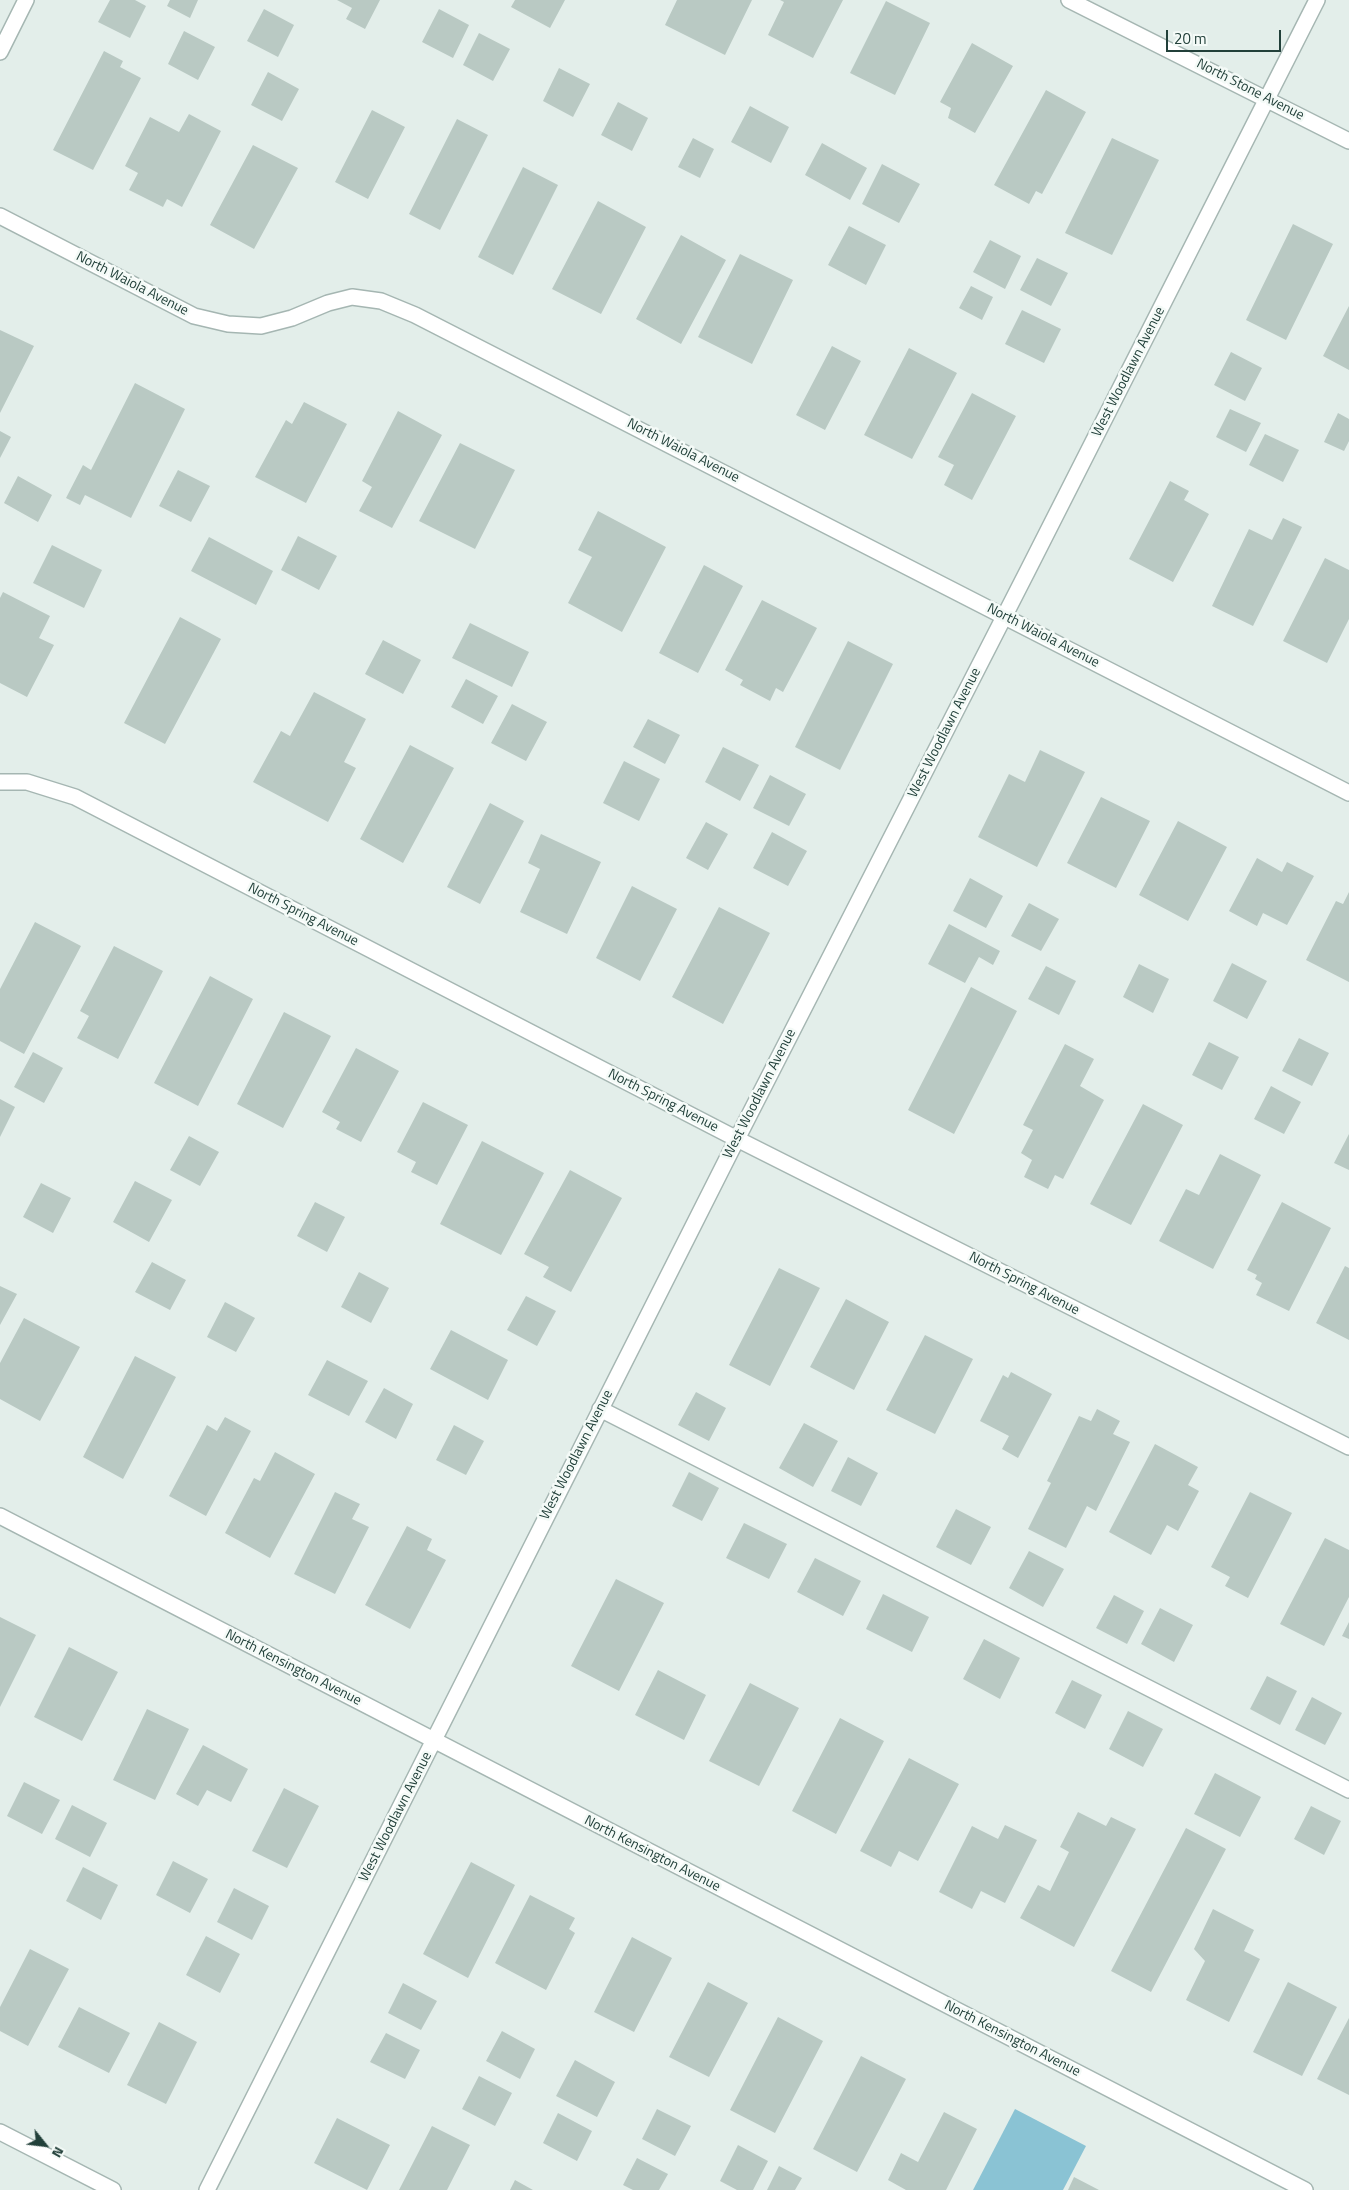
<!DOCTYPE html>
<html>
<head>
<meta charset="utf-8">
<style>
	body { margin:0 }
	#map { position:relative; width:1349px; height:2190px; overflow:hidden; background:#e3eeea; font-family:"Titillium Web",sans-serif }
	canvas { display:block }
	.north { position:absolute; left:20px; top:2120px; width:50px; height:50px; -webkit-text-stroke:4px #f4faf7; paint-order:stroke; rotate:119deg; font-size:14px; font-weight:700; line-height:20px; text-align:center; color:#22403a }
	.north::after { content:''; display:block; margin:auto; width:18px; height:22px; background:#22403a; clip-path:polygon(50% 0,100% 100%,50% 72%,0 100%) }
	.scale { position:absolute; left:1166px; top:30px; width:115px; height:22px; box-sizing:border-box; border:2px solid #22403a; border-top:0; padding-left:6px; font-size:15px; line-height:18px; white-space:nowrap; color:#22403a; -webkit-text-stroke:4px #f4faf7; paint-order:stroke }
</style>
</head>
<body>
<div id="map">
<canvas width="1349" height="2190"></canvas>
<div class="north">N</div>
<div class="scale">20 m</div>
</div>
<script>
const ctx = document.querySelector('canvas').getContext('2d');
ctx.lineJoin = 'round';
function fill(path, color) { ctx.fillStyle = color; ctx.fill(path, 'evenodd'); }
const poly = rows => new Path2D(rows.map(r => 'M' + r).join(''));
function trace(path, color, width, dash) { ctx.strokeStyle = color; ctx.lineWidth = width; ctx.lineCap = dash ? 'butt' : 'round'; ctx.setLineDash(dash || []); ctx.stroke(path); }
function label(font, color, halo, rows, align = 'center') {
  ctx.font = font + ' "Titillium Web",sans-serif'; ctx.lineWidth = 5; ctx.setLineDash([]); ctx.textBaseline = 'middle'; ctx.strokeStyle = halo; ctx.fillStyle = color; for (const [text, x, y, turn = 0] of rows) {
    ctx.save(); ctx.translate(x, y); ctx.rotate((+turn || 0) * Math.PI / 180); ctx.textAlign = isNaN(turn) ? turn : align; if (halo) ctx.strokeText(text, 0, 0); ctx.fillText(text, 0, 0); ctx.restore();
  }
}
const water = poly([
	[1015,2109,1086,2146,1063,2190,973,2190]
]);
const building = poly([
	[110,0,135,0,146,6,130,38,98,22],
	[170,0,198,0,190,18,167,6],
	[337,0,380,0,365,29,346,19,352,8],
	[515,0,565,0,550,28,511,7],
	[677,0,752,0,725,55,665,25],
	[780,0,843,0,813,58,768,35,784,2],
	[886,1,930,23,895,95,850,73],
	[264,9,294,25,278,57,247,41],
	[439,9,469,25,453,58,422,42],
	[184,31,215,47,198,80,168,64],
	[479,33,510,49,493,81,463,65],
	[972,43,1013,66,975,133,948,118,951,108,940,102],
	[104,51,123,61,120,67,141,78,93,170,53,150],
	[559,68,590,84,573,117,543,101],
	[268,72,299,89,282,121,251,105],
	[1046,90,1086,112,1042,194,1036,191,1029,204,994,185],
	[618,102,648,118,632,151,601,135],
	[750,106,789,127,771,163,731,142],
	[372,110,405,127,368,199,335,182],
	[189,114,221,131,182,207,167,199,163,207,129,190,138,173,125,166,150,117,179,132],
	[457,119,488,135,440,230,409,214],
	[693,138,714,149,700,178,678,167],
	[1112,138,1159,160,1112,255,1065,233],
	[822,143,867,168,850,200,805,175],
	[253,145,298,168,254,249,210,225],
	[882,164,920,184,899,223,862,204],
	[523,167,558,185,513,275,478,257],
	[598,201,646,227,601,314,552,289],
	[1293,224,1333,244,1286,340,1246,320],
	[849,226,886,245,866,285,828,265],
	[681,235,726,260,681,344,636,319],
	[990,240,1021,256,1005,289,973,272],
	[740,254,793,280,752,364,698,337],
	[1037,258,1068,273,1051,306,1020,290],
	[971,286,993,297,982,320,959,308],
	[1349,306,1349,370,1323,356],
	[1022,310,1061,329,1044,363,1005,344],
	[0,330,34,346,0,413],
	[832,346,861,361,825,430,796,415],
	[909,348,957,373,912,459,864,435],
	[1231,352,1262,368,1245,401,1214,385],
	[135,383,185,409,131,518,85,495,80,505,66,498,83,465,91,470],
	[972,393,1016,416,972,500,944,485,954,465,938,457],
	[304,402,347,424,306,503,255,477,286,420,292,424],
	[1230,409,1261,423,1246,452,1216,437],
	[398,411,442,435,392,528,359,511,372,487,362,481],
	[1338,413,1349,419,1349,441,1344,451,1324,442],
	[0,431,11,437,0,458],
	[1265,434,1299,450,1283,482,1249,465],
	[460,443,515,470,475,549,419,521],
	[178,470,210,486,191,522,159,506],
	[18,476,52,495,38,522,4,503],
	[1170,481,1189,491,1184,500,1209,514,1173,582,1129,559],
	[598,511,666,547,622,632,568,603,592,557,578,550],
	[1283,518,1302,527,1253,626,1212,606,1249,529,1272,540],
	[298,536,337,556,319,590,281,570],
	[209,537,273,571,256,605,191,571],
	[52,545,102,570,84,608,33,583],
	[1325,558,1349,570,1349,619,1327,663,1283,641],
	[704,565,743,586,698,673,659,653],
	[3,592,50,616,39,638,54,645,27,697,0,683,0,598],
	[762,600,817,628,783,692,776,688,770,701,740,685,743,680,725,670],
	[180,617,221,639,165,744,124,723],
	[470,623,529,652,512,687,452,658],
	[383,640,421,660,403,694,365,674],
	[848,641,893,664,840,770,795,747],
	[466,679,498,696,483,724,451,707],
	[314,692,366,719,344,762,356,768,328,822,253,782,281,731,290,736],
	[512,704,547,722,526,761,491,743],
	[648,719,680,735,665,764,633,747],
	[410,745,454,768,403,863,360,839],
	[723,747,759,765,740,801,705,782],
	[1040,750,1085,772,1037,867,978,837,1009,774,1025,782],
	[624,761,660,779,639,821,603,803],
	[770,775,806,794,789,826,753,808],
	[1101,797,1150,821,1116,888,1067,863],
	[490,803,524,821,480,904,447,887],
	[1178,821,1227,847,1188,921,1139,895],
	[706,822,728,834,708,870,686,858],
	[772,832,807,851,788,886,753,868],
	[541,834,601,862,567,934,520,912,540,869,528,863],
	[1257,858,1282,872,1287,862,1314,876,1287,925,1263,913,1257,926,1229,911],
	[970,878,1003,896,986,928,953,911],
	[632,886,677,909,640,981,596,958],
	[1349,892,1349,982,1306,960,1336,901,1343,904],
	[1029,903,1059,919,1041,951,1011,936],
	[719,907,770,933,723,1024,672,997],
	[35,922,81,946,24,1054,0,1041,0,989],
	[949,924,1000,951,993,965,979,957,965,983,928,964],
	[114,946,163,971,118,1059,77,1038,89,1016,80,1011],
	[1232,963,1267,981,1247,1019,1213,1001],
	[1139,964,1169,979,1153,1013,1123,997],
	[1046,966,1076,981,1059,1015,1028,999],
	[210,976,253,999,198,1106,154,1083],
	[971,987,1017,1011,954,1134,908,1110],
	[284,1012,331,1036,283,1128,237,1104],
	[1299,1038,1329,1053,1312,1086,1282,1071],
	[1209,1042,1239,1057,1222,1090,1192,1075],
	[1065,1044,1094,1059,1080,1086,1104,1100,1063,1179,1055,1175,1048,1189,1024,1177,1032,1160,1021,1153,1033,1130,1023,1125],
	[356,1048,399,1071,361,1142,336,1129,340,1122,322,1112],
	[33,1052,63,1068,44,1103,14,1087],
	[1271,1086,1301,1102,1284,1134,1254,1119],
	[0,1099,15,1107,0,1137],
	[423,1102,468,1125,437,1185,411,1172,416,1162,397,1152],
	[1143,1104,1183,1125,1131,1225,1090,1204],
	[1349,1134,1349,1170,1334,1163],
	[189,1136,219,1152,200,1186,170,1170],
	[482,1141,544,1173,501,1255,440,1224],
	[1220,1154,1261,1175,1213,1269,1159,1241,1186,1189,1199,1195],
	[570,1170,622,1198,571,1292,543,1277,549,1267,524,1254],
	[135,1181,172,1200,149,1242,113,1222],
	[41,1183,71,1198,53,1233,23,1217],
	[315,1202,345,1217,327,1252,297,1236],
	[1282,1202,1331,1228,1289,1311,1256,1295,1262,1283,1255,1279,1257,1275,1247,1270],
	[152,1262,186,1280,170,1310,135,1292],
	[1345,1266,1349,1268,1349,1340,1316,1323],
	[779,1268,820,1288,770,1386,729,1365],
	[359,1272,389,1288,371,1323,341,1307],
	[0,1286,17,1294,0,1325],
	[526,1296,556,1311,537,1346,507,1330],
	[846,1299,889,1322,854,1390,810,1367],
	[225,1302,255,1318,236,1352,207,1337],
	[24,1318,80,1347,40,1421,0,1399,0,1363],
	[451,1330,508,1360,488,1400,430,1369],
	[925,1335,973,1359,935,1434,886,1410],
	[135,1356,176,1377,123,1479,83,1457],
	[327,1360,368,1381,349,1416,308,1395],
	[1011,1372,1052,1394,1018,1458,1002,1449,1009,1436,980,1421,1003,1375,1008,1378],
	[384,1388,413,1404,396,1439,365,1422],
	[696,1392,726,1408,709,1441,678,1425],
	[1097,1409,1120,1421,1113,1434,1130,1442,1096,1511,1087,1506,1066,1548,1028,1529,1051,1483,1047,1481,1079,1416,1091,1421],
	[225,1417,251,1431,206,1516,169,1496,207,1425,217,1431],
	[804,1423,838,1441,813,1487,779,1468],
	[454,1425,484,1441,466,1475,436,1460],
	[1155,1444,1198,1467,1188,1485,1199,1491,1178,1531,1167,1525,1151,1555,1109,1532],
	[275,1452,315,1474,270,1558,225,1533,254,1478,260,1481],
	[848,1457,878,1473,861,1506,831,1491],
	[689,1472,719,1488,702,1521,672,1506],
	[335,1492,360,1504,352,1519,369,1527,335,1594,294,1574],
	[1250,1492,1292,1513,1248,1598,1225,1586,1230,1577,1211,1567],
	[956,1509,991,1527,971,1565,936,1547],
	[744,1523,787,1544,769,1579,726,1558],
	[407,1526,432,1539,427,1550,446,1560,410,1629,365,1605],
	[1325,1538,1349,1550,1349,1597,1324,1646,1280,1624],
	[1029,1551,1064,1569,1043,1607,1009,1588],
	[815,1558,861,1581,843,1616,797,1592],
	[616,1579,664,1603,619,1691,571,1666],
	[883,1594,929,1617,912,1652,866,1629],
	[1114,1595,1144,1611,1127,1644,1096,1628],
	[1160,1608,1193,1625,1174,1662,1141,1644],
	[0,1617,36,1635,0,1707],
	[1349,1622,1349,1639,1342,1636],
	[984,1639,1020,1658,1000,1699,963,1679],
	[69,1647,118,1672,82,1741,34,1717],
	[658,1670,706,1695,684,1740,635,1715],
	[1267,1676,1297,1691,1280,1725,1250,1709],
	[1072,1680,1102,1695,1085,1729,1055,1713],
	[750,1683,799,1708,759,1786,709,1761],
	[1312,1697,1342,1713,1325,1745,1295,1730],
	[147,1709,189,1729,155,1800,113,1780],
	[1128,1711,1163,1729,1143,1767,1109,1749],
	[840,1718,884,1741,836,1834,792,1811],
	[203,1745,248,1769,231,1802,207,1790,198,1806,176,1794],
	[909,1758,959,1784,918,1861,899,1851,891,1867,860,1851],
	[1215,1773,1261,1797,1240,1837,1194,1814],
	[24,1782,60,1800,42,1834,7,1816],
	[284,1788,319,1806,287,1868,252,1851],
	[72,1805,107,1823,90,1857,55,1839],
	[1311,1806,1341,1821,1324,1855,1294,1839],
	[1078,1812,1106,1826,1111,1817,1136,1829,1074,1947,1020,1918,1038,1885,1050,1891,1069,1852,1060,1847],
	[1005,1825,1037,1840,1005,1903,981,1891,972,1909,939,1892,972,1826,998,1839],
	[1186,1828,1226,1849,1151,1992,1111,1971],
	[173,1861,208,1879,190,1913,156,1895],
	[471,1862,515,1885,468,1978,423,1954],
	[83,1867,118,1885,101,1920,66,1901],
	[234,1888,269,1906,252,1940,217,1922],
	[530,1895,575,1918,569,1929,575,1933,546,1990,495,1963],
	[1213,1909,1254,1930,1244,1951,1260,1959,1229,2022,1186,2000,1205,1961,1194,1949],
	[206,1936,240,1954,220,1993,186,1975],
	[632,1937,672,1958,634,2032,594,2012],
	[30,1949,69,1969,28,2046,0,2031,0,2007],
	[708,1982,748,2003,709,2077,669,2057],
	[1288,1982,1337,2007,1302,2076,1253,2052],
	[403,1983,437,2001,421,2030,388,2013],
	[79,2007,130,2033,109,2073,58,2047],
	[778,2017,823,2041,775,2133,730,2110],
	[1349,2018,1349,2095,1317,2079],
	[159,2022,197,2042,166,2104,127,2085],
	[502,2031,535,2049,520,2079,486,2061],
	[386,2033,420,2050,405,2079,370,2062],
	[861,2056,906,2079,857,2172,813,2149],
	[575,2060,615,2082,597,2117,556,2096],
	[479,2076,512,2093,495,2126,462,2109],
	[657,2109,691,2126,675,2156,642,2139],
	[944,2112,977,2129,946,2190,906,2190,888,2180,901,2153,918,2162],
	[558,2113,592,2131,577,2161,543,2143],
	[337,2118,390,2145,367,2190,314,2163],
	[432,2126,470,2145,447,2190,399,2190],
	[738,2145,768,2161,753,2190,737,2190,720,2181],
	[637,2158,668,2174,659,2190,633,2190,623,2185],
	[779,2166,802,2178,795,2190,767,2190],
	[1074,2177,1099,2190,1068,2190],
	[515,2180,533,2190,510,2190]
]);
const minor = poly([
	[1069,0,1349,141],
	[0,52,26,0],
	[0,216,194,316,228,324,261,326,292,318,328,303,352,297,381,301,415,315,1349,793],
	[0,782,27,782,75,797,737,1139,1349,1447],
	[600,1409,1349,1790],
	[0,1516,1305,2190],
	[0,2132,113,2190],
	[207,2190,737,1139,1027,572,1317,0]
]);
const streetNames = [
	["North Stone Avenue",1250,90,27],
	["North Waiola Avenue",132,284,27],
	["West Woodlawn Avenue",1129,372,-63],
	["North Waiola Avenue",683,451,27],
	["North Waiola Avenue",1043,636,27],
	["West Woodlawn Avenue",945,733,-63],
	["North Spring Avenue",303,915,27],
	["West Woodlawn Avenue",760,1094,-63],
	["North Spring Avenue",663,1101,27],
	["North Spring Avenue",1024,1284,27],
	["West Woodlawn Avenue",577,1455,-63],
	["North Kensington Avenue",293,1668,27],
	["West Woodlawn Avenue",396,1817,-63],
	["North Kensington Avenue",652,1854,27],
	["North Kensington Avenue",1012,2039,27]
];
fill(water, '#8ac3d4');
fill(building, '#b9c9c3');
trace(minor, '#a5b6b2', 18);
trace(minor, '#fff', 15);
label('14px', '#22403a', '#f4faf7', streetNames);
</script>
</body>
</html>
